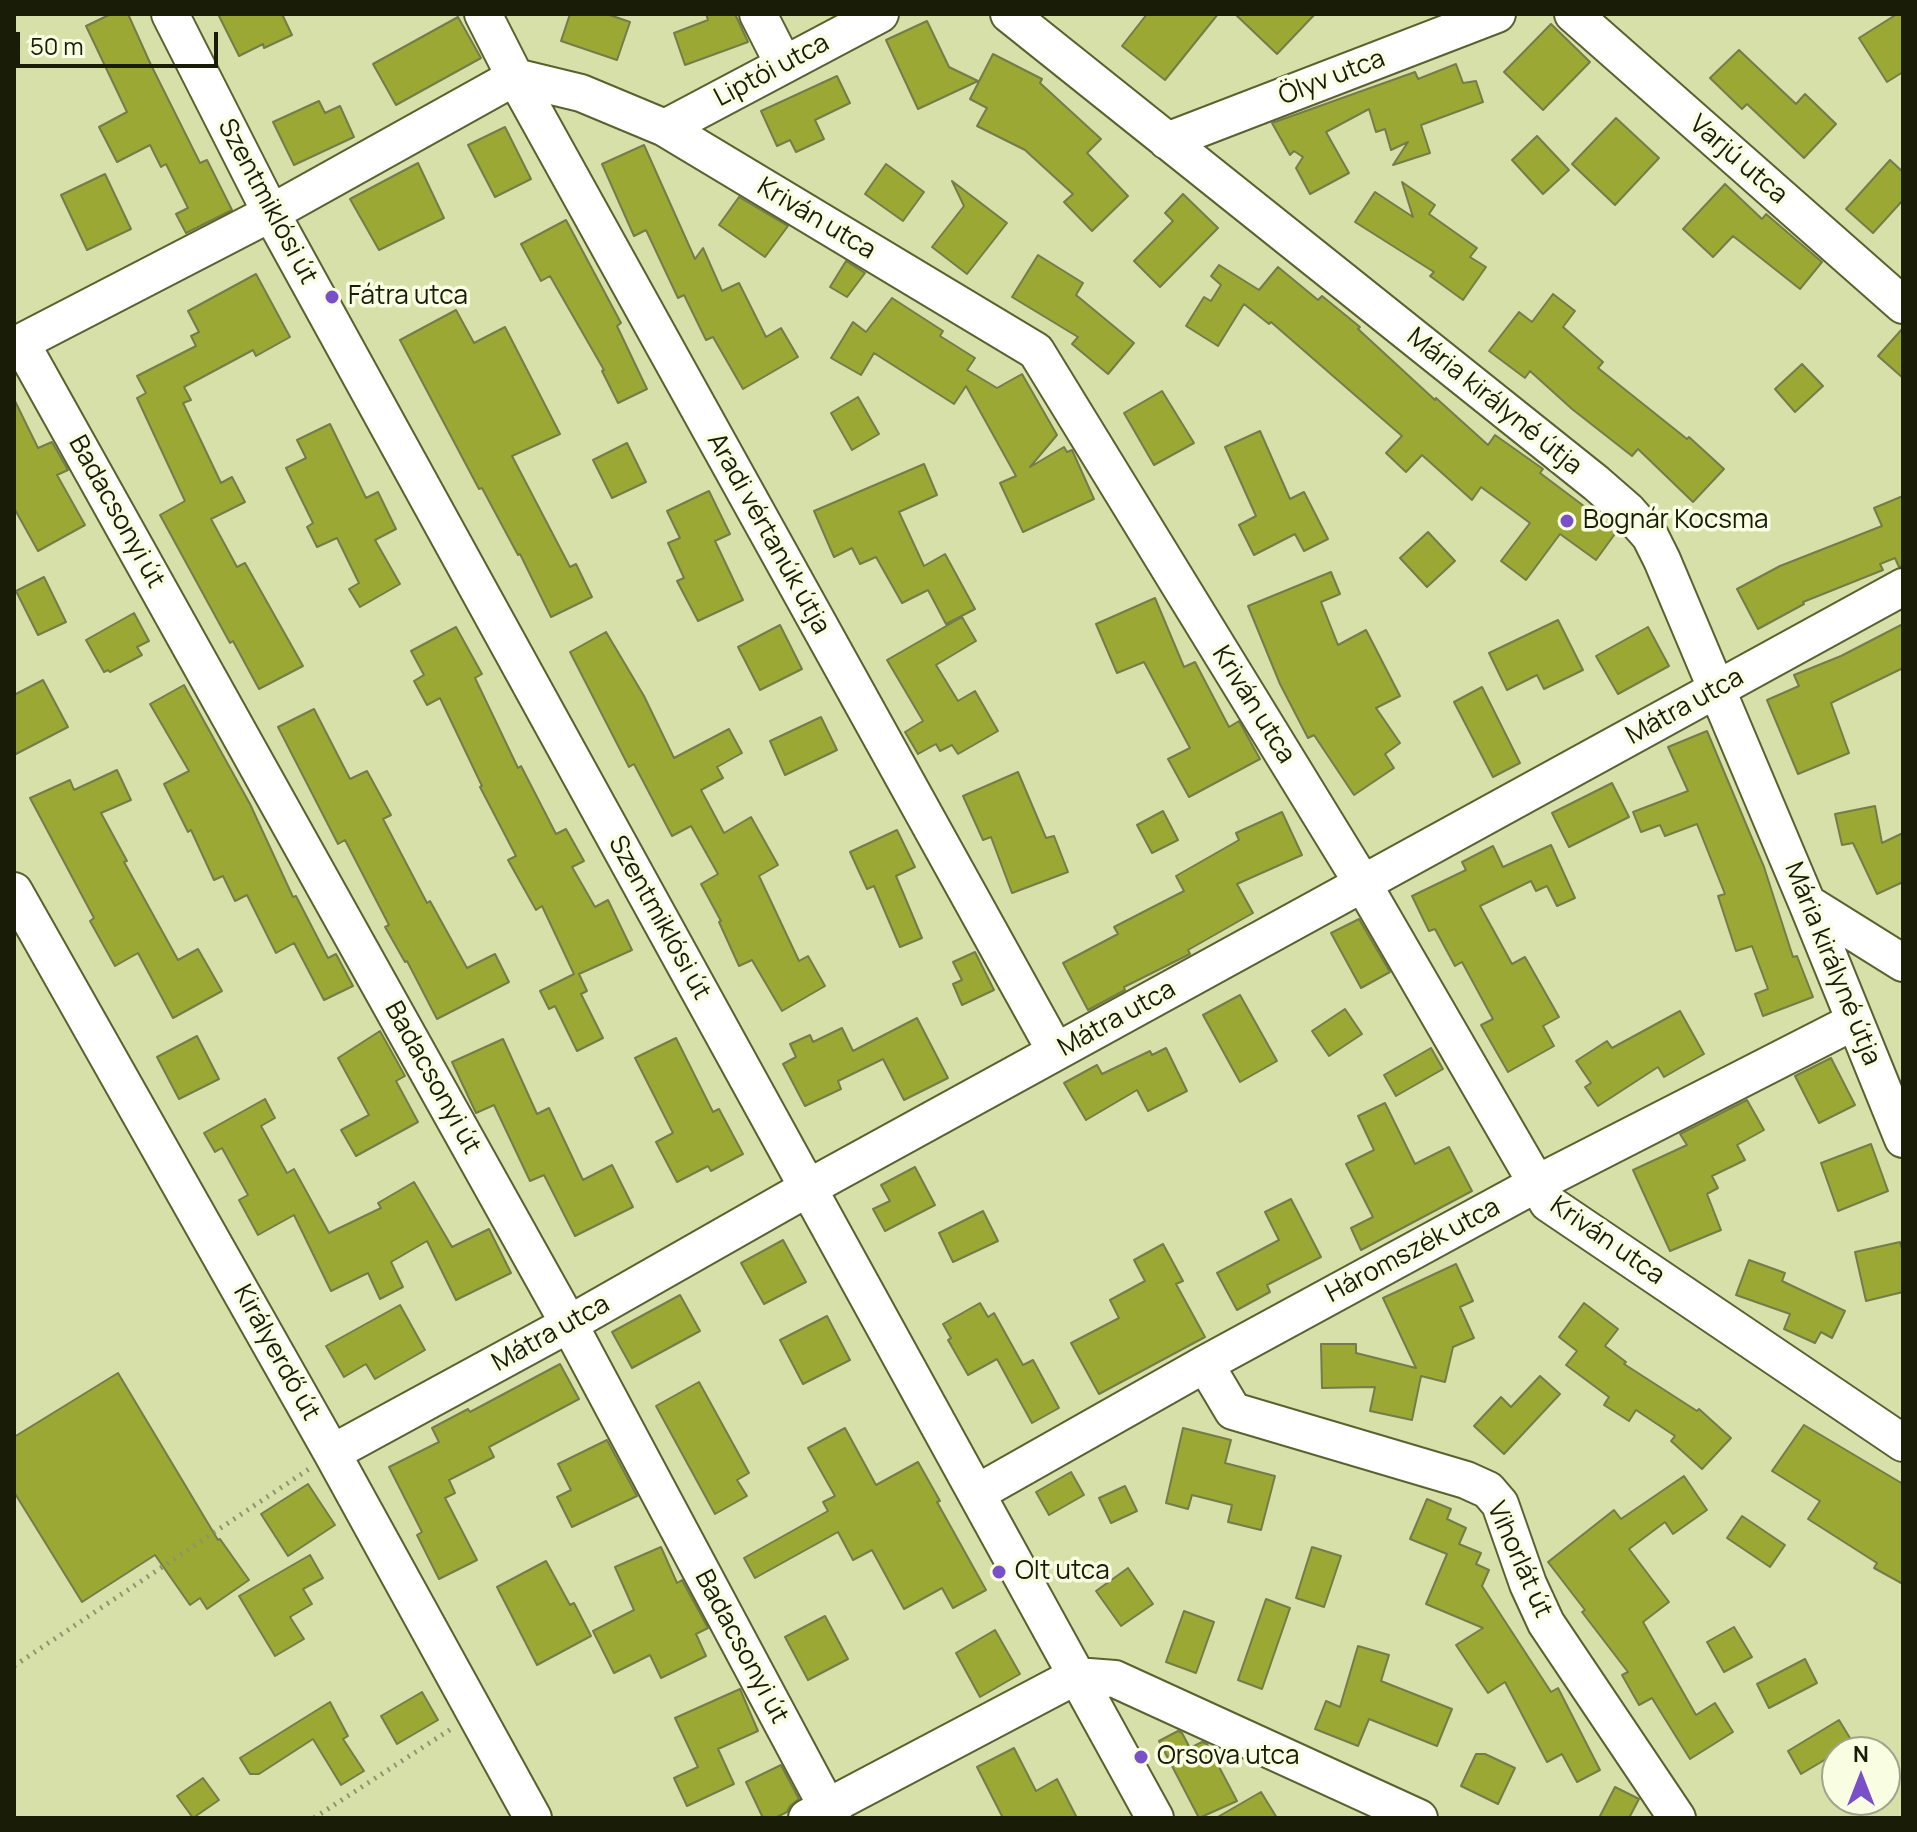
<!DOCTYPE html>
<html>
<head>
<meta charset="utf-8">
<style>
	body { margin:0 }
	#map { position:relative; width:1917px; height:1832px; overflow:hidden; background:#d7e0a9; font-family:Manrope,sans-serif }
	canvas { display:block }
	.frame { position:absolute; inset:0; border:16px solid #191c07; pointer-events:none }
	.north { position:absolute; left:1821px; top:1736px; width:80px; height:80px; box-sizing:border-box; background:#f9fee2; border:2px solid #9fa48a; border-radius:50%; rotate:0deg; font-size:22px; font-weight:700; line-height:32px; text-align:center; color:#191c07 }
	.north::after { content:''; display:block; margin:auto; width:28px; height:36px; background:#7a50c9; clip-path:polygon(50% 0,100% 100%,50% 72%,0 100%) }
	.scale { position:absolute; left:16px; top:32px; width:202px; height:36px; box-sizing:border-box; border:4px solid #191c07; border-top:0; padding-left:10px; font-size:24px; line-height:28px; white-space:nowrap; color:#191c07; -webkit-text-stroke:6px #f9fee2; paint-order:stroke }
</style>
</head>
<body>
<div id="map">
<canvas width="1917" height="1832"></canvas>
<div class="frame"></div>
<div class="north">N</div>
<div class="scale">50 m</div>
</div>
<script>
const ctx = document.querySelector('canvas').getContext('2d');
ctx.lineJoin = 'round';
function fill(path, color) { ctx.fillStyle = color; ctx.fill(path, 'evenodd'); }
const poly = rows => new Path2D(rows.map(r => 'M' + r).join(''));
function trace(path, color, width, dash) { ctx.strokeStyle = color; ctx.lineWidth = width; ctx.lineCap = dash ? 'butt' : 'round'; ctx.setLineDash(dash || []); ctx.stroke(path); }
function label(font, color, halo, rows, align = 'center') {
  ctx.font = font + ' Manrope,sans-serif'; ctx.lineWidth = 7; ctx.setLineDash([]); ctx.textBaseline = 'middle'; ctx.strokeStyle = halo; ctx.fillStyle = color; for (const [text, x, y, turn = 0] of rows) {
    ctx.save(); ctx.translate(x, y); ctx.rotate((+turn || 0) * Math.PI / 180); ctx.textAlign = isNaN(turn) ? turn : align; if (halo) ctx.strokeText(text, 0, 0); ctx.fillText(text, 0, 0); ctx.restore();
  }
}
const building = poly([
	[111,14,128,14,151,65,200,163,207,160,232,210,186,233,176,214,188,208,166,164,161,167,150,145,117,162,99,127,127,112,86,26,111,14],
	[218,14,282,14,292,35,264,48,263,44,239,56,218,14],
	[570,14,607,14,630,22,617,60,561,41,570,14],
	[706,14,735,14,748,42,685,65,674,33,708,20,706,14],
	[1147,14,1218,14,1165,80,1122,46,1147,14],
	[1235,14,1315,14,1277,54,1235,14],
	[1897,14,1903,14,1903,72,1887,82,1859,38,1897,14],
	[458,17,481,58,396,105,373,64,458,17],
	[927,21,949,67,978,81,918,109,886,40,927,21],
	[1551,24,1590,62,1543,110,1504,72,1551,24],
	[1739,50,1796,104,1805,94,1836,124,1804,158,1747,104,1742,109,1710,78,1739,50],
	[993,54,1042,79,1040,83,1101,139,1087,153,1128,196,1092,231,1064,202,1073,194,1025,150,977,126,987,108,970,99,993,54],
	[1456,64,1463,83,1476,81,1483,102,1421,125,1430,153,1393,165,1408,142,1391,150,1385,129,1376,132,1369,109,1326,132,1349,173,1310,194,1296,168,1303,157,1294,151,1290,155,1272,123,1415,72,1418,79,1456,64],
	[837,76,850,103,815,120,824,139,796,152,790,140,777,146,761,111,837,76],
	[319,101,325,113,340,106,354,137,294,165,273,122,319,101],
	[1616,118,1659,158,1615,205,1572,164,1616,118],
	[505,127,531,179,495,197,468,145,505,127],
	[1537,136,1569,170,1543,194,1512,160,1537,136],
	[644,145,695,259,703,248,722,291,739,283,766,337,781,328,798,357,743,389,713,337,706,340,684,295,678,298,646,230,634,236,602,164,644,145],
	[1890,160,1903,172,1903,200,1873,233,1846,209,1890,160],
	[418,163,444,218,379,250,350,199,418,163],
	[886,164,924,192,903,221,865,194,886,164],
	[105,174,131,229,87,250,61,195,105,174],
	[952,181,1007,223,967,274,932,247,964,206,952,181],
	[1402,182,1435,205,1429,214,1477,248,1470,257,1486,267,1463,300,1430,276,1434,272,1355,222,1375,192,1413,217,1402,182],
	[1725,184,1762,219,1766,214,1822,262,1800,289,1733,236,1713,257,1683,229,1725,184],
	[1183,194,1218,228,1160,287,1134,261,1173,221,1165,213,1183,194],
	[739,197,788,226,765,257,719,225,739,197],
	[566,220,621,323,617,326,647,389,618,403,602,371,604,370,550,276,541,281,521,244,566,220],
	[1038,255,1083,283,1076,295,1134,343,1108,374,1072,344,1078,337,1012,297,1038,255],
	[846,261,865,273,847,297,830,287,846,261],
	[1219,265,1259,290,1278,267,1318,300,1322,296,1360,327,1358,329,1435,400,1436,398,1488,445,1495,435,1543,469,1540,473,1617,531,1596,560,1560,534,1526,580,1501,561,1530,523,1481,487,1472,500,1422,455,1406,472,1386,453,1402,436,1271,322,1269,324,1244,304,1218,346,1186,326,1204,297,1211,301,1221,285,1211,276,1219,265],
	[256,274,290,337,256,356,253,350,184,387,191,400,183,403,221,483,232,477,245,502,211,519,237,567,245,563,303,666,259,689,233,641,230,643,160,515,185,501,137,398,146,393,137,376,196,346,191,336,199,332,188,311,256,274],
	[1553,294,1575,311,1563,327,1603,362,1598,368,1687,439,1689,437,1724,469,1693,502,1638,449,1632,456,1572,409,1530,371,1525,378,1489,351,1519,312,1532,322,1553,294],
	[892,298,943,331,940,336,975,358,967,370,997,388,1022,374,1057,435,1030,467,1064,447,1067,452,1072,450,1094,499,1023,532,1000,483,1016,476,966,386,954,404,874,353,861,375,831,358,853,322,866,332,892,298],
	[456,310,474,343,505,327,560,434,512,456,570,567,576,564,592,597,551,617,520,554,518,555,482,488,479,489,400,340,456,310],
	[1903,328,1903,378,1878,356,1903,328],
	[1802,364,1823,386,1795,412,1775,389,1802,364],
	[1162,391,1194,443,1154,465,1124,413,1162,391],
	[858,397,879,434,852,450,831,413,858,397],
	[14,399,38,448,52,442,68,470,57,475,85,525,38,551,14,508,14,399],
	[330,424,366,498,378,492,396,529,375,540,400,584,360,607,349,589,359,583,337,538,317,547,307,527,313,523,286,468,306,458,297,440,330,424],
	[1260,431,1290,499,1304,492,1328,539,1304,551,1295,534,1254,555,1239,525,1256,516,1225,447,1260,431],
	[627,443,646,482,612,498,593,460,627,443],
	[924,464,937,495,899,512,924,566,945,554,975,609,946,624,928,590,902,603,876,557,860,564,852,548,834,557,814,511,924,464],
	[709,491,730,534,715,541,743,600,698,621,677,581,684,578,668,543,680,538,667,511,709,491],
	[1903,496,1903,566,1899,567,1895,558,1880,564,1883,570,1803,602,1804,604,1758,629,1737,589,1780,566,1882,526,1874,508,1903,496],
	[1428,532,1455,561,1427,587,1400,558,1428,532],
	[1331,572,1340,594,1321,602,1338,645,1366,630,1400,696,1376,708,1400,743,1385,754,1394,768,1354,795,1314,735,1308,738,1280,684,1248,606,1331,572],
	[44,577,66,622,38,635,16,591,44,577],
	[1155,598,1184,667,1195,662,1229,727,1239,721,1260,759,1189,797,1168,759,1190,748,1144,662,1117,673,1096,624,1155,598],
	[134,613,149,641,137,647,142,655,110,672,108,670,104,672,86,640,134,613],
	[962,617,976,641,936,665,958,701,975,691,998,731,958,754,952,745,940,751,936,744,918,754,905,732,923,721,887,660,962,617],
	[1558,620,1583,670,1544,689,1537,675,1507,690,1489,653,1558,620],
	[1903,624,1903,668,1831,703,1849,753,1798,774,1767,700,1799,686,1794,675,1841,656,1903,624],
	[780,625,802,669,760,690,738,647,780,625],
	[456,627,482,674,475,678,518,768,521,766,556,834,566,829,584,861,572,867,595,907,608,900,632,950,579,974,587,991,581,994,603,1038,577,1051,555,1006,549,1009,540,991,574,974,542,906,536,910,508,860,516,856,480,787,482,786,440,698,427,705,414,681,424,675,411,651,456,627],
	[1648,627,1669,666,1618,694,1596,656,1648,627],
	[606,632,644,696,674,758,729,729,742,753,717,767,723,778,701,790,724,833,751,817,778,865,759,876,799,961,808,956,825,986,782,1011,752,960,739,966,719,922,721,921,701,884,718,874,691,826,672,836,634,764,629,767,570,652,606,632],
	[43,680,68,727,14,755,14,695,43,680],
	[184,685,250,804,293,897,296,896,328,958,336,954,353,986,324,1000,294,943,276,953,247,895,235,901,223,876,214,880,191,830,188,832,164,784,189,771,150,704,184,685],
	[1482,687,1520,763,1493,777,1454,702,1482,687],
	[314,709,350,779,367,771,391,815,383,819,427,903,430,901,467,968,495,954,509,982,437,1019,407,961,405,962,385,927,389,925,345,840,338,844,278,727,314,709],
	[821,717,837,750,785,775,770,741,821,717],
	[1707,731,1764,867,1793,957,1797,956,1813,997,1763,1016,1755,994,1768,989,1752,946,1736,951,1718,896,1725,894,1697,824,1665,836,1660,825,1641,832,1633,812,1688,791,1668,747,1707,731],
	[117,770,131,800,101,813,127,861,124,862,178,960,198,949,222,991,173,1018,138,953,115,966,90,921,94,918,30,798,70,780,74,790,117,770],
	[1018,772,1046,838,1054,836,1068,872,1012,893,991,837,983,840,963,796,1018,772],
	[1612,783,1629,817,1569,847,1552,813,1612,783],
	[1875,806,1882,843,1903,833,1903,882,1877,894,1853,843,1842,845,1835,814,1875,806],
	[1163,811,1178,840,1152,853,1137,825,1163,811],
	[1282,812,1302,855,1237,884,1253,913,1188,950,1190,954,1124,987,1125,990,1088,1010,1063,963,1118,934,1114,927,1184,891,1176,876,1239,840,1236,833,1282,812],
	[897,830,915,867,896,876,922,938,900,947,874,886,867,889,850,852,897,830],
	[1551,845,1575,898,1557,906,1547,886,1536,891,1531,881,1480,906,1512,964,1525,957,1559,1017,1543,1026,1554,1046,1508,1072,1481,1025,1493,1019,1462,962,1455,966,1435,929,1429,931,1412,896,1466,870,1462,862,1493,846,1503,867,1551,845],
	[1359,919,1390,972,1361,988,1331,933,1359,919],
	[975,952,994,990,962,1005,953,984,962,980,953,962,975,952],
	[1240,995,1277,1061,1240,1082,1203,1015,1240,995],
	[1345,1009,1362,1034,1329,1056,1312,1031,1345,1009],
	[1680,1011,1704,1054,1664,1077,1658,1067,1598,1106,1585,1087,1591,1083,1576,1061,1607,1041,1612,1048,1680,1011],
	[917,1018,948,1078,904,1100,883,1059,838,1081,841,1089,805,1106,783,1064,796,1057,790,1044,810,1035,813,1042,842,1028,853,1051,917,1018],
	[380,1031,405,1076,396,1081,418,1122,356,1156,341,1130,369,1115,338,1058,380,1031],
	[197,1036,219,1079,179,1099,157,1057,197,1036],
	[676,1038,713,1112,719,1109,743,1154,711,1171,708,1166,677,1182,656,1142,673,1133,635,1058,676,1038],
	[503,1039,537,1114,549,1108,583,1180,612,1165,633,1207,575,1236,544,1175,530,1181,494,1105,476,1113,452,1062,503,1039],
	[1166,1048,1187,1091,1148,1111,1137,1090,1086,1120,1064,1083,1097,1065,1102,1074,1150,1051,1152,1055,1166,1048],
	[1431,1048,1443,1069,1396,1096,1384,1075,1431,1048],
	[1831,1058,1855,1105,1819,1123,1795,1076,1831,1058],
	[265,1099,275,1118,261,1126,287,1173,294,1169,329,1233,381,1208,378,1203,414,1182,452,1247,489,1229,511,1273,456,1300,427,1241,391,1262,403,1287,380,1299,368,1273,331,1291,294,1215,258,1235,239,1200,248,1195,222,1148,215,1152,204,1133,265,1099],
	[1747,1100,1764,1130,1737,1145,1745,1160,1712,1176,1718,1188,1707,1194,1721,1230,1670,1251,1633,1170,1687,1145,1680,1134,1747,1100],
	[1385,1103,1415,1164,1449,1147,1472,1191,1361,1250,1351,1228,1373,1217,1346,1164,1374,1150,1358,1116,1385,1103],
	[1871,1144,1888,1191,1838,1211,1821,1163,1871,1144],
	[915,1167,935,1205,885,1231,873,1209,890,1201,881,1185,915,1167],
	[1291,1199,1321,1257,1267,1285,1270,1292,1237,1310,1217,1273,1279,1240,1265,1212,1291,1199],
	[983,1211,998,1241,953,1262,939,1233,983,1211],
	[783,1240,806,1282,764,1304,741,1263,783,1240],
	[1900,1242,1903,1253,1903,1292,1866,1301,1855,1252,1900,1242],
	[1163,1244,1183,1281,1176,1284,1205,1337,1099,1394,1071,1343,1119,1318,1110,1300,1145,1281,1134,1260,1163,1244],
	[1749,1260,1785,1273,1782,1281,1845,1311,1832,1338,1821,1332,1815,1343,1784,1329,1790,1314,1736,1295,1749,1260],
	[1456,1264,1473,1301,1460,1307,1474,1338,1453,1347,1445,1382,1421,1376,1412,1420,1370,1411,1375,1387,1322,1388,1321,1344,1356,1344,1356,1353,1416,1368,1383,1298,1456,1264],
	[680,1295,700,1331,632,1368,612,1332,680,1295],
	[980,1303,988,1317,994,1313,1023,1365,1033,1360,1059,1408,1032,1423,997,1359,968,1375,948,1340,951,1338,943,1324,980,1303],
	[1584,1303,1618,1329,1605,1346,1626,1362,1624,1364,1697,1411,1699,1409,1731,1438,1702,1469,1671,1441,1675,1436,1636,1410,1629,1421,1604,1405,1609,1397,1566,1365,1577,1351,1559,1337,1584,1303],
	[400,1305,425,1350,375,1379,366,1364,344,1377,326,1346,400,1305],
	[827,1316,850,1360,803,1384,780,1340,827,1316],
	[560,1364,579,1399,489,1447,494,1457,449,1480,455,1493,445,1498,477,1560,439,1579,417,1535,422,1532,389,1467,439,1442,432,1428,468,1409,470,1412,560,1364],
	[118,1373,218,1540,220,1539,249,1580,207,1609,200,1598,190,1605,155,1555,82,1602,14,1492,14,1437,118,1373],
	[1540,1376,1560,1394,1504,1454,1474,1426,1501,1397,1511,1407,1540,1376],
	[699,1382,749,1473,737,1480,747,1496,715,1514,656,1406,699,1382],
	[1804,1425,1903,1484,1903,1584,1874,1568,1877,1563,1808,1519,1820,1501,1772,1471,1804,1425],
	[845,1428,876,1485,918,1462,940,1501,937,1502,986,1590,953,1608,942,1588,904,1609,872,1550,853,1560,838,1532,755,1578,744,1558,828,1511,823,1502,835,1496,808,1448,845,1428],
	[1183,1428,1231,1440,1225,1463,1275,1476,1261,1530,1228,1522,1232,1505,1192,1495,1188,1509,1166,1503,1183,1428],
	[607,1440,637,1496,572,1527,557,1497,571,1490,558,1464,607,1440],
	[1071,1472,1084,1495,1049,1515,1036,1492,1071,1472],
	[1684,1476,1707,1510,1673,1534,1665,1522,1629,1549,1669,1602,1643,1622,1696,1715,1715,1703,1733,1732,1690,1759,1652,1698,1639,1705,1622,1675,1628,1672,1582,1612,1585,1610,1548,1562,1614,1510,1621,1519,1684,1476],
	[308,1484,335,1525,288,1556,261,1514,308,1484],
	[1125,1486,1137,1511,1111,1523,1099,1498,1125,1486],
	[1427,1499,1451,1509,1447,1519,1466,1528,1459,1544,1481,1553,1476,1564,1489,1570,1482,1586,1551,1692,1558,1688,1600,1770,1577,1782,1562,1754,1547,1762,1505,1682,1488,1693,1456,1645,1483,1628,1426,1604,1447,1554,1410,1539,1427,1499],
	[1742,1516,1785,1545,1770,1567,1727,1538,1742,1516],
	[661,1547,677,1583,682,1580,708,1628,696,1634,706,1656,661,1678,650,1655,614,1673,593,1631,634,1610,615,1567,661,1547],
	[1312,1547,1341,1556,1324,1607,1296,1598,1312,1547],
	[310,1555,323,1578,303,1589,312,1604,290,1617,304,1639,275,1656,239,1596,310,1555],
	[546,1561,570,1605,574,1603,591,1636,537,1665,497,1587,546,1561],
	[1128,1568,1153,1604,1121,1626,1096,1591,1128,1568],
	[1266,1599,1290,1608,1262,1689,1238,1680,1266,1599],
	[1184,1611,1214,1622,1196,1673,1166,1662,1184,1611],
	[825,1616,848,1659,808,1680,785,1637,825,1616],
	[1734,1627,1752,1657,1724,1672,1707,1642,1734,1627],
	[995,1630,1020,1674,980,1697,956,1653,995,1630],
	[1358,1646,1389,1655,1381,1681,1452,1709,1437,1746,1369,1719,1358,1746,1315,1729,1326,1701,1340,1707,1358,1646],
	[1805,1659,1817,1683,1769,1708,1757,1684,1805,1659],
	[740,1689,758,1731,718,1749,734,1784,687,1806,674,1778,698,1767,675,1718,740,1689],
	[422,1692,438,1720,397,1744,381,1716,422,1692],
	[330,1702,348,1736,343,1739,364,1771,341,1785,313,1739,259,1774,250,1774,240,1758,330,1702],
	[1839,1720,1853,1743,1801,1774,1788,1751,1839,1720],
	[1178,1731,1182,1733,1190,1748,1202,1742,1207,1744,1237,1801,1199,1818,1159,1741,1178,1731],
	[1014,1748,1036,1791,1057,1779,1077,1818,1003,1818,977,1767,1014,1748],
	[1476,1754,1485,1754,1515,1768,1498,1804,1461,1786,1476,1754],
	[781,1765,799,1799,790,1806,787,1812,775,1818,763,1818,746,1782,781,1765],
	[203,1778,219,1800,193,1818,177,1796,203,1778],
	[1615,1787,1639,1799,1629,1818,1599,1818,1615,1787],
	[1261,1792,1277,1818,1216,1818,1261,1792]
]);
const path = poly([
	[14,1666,309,1469],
	[314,1818,451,1729]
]);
const minor = poly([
	[170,14,271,213,1155,1818],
	[483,14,515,77,1056,1052],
	[758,14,784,65],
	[1009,14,1596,483,1627,510,1650,536,1662,560,1807,903,1903,1139],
	[1573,14,1903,305],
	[665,128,880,14],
	[1167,141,1497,14],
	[21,343,569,1324,833,1818],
	[14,346,271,213,515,77,581,93,665,128,1036,351,1363,884,1548,1203,1903,1443],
	[14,891,332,1453,533,1818],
	[1807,903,1903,963],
	[1205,1364,1233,1411,1466,1480,1488,1490,1500,1504,1528,1584,1546,1623,1677,1818],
	[332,1453,569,1324,808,1188,1903,587],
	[977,1493,1205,1364,1536,1184,1855,1021],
	[807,1818,1076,1676,1115,1679,1419,1818]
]);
const markers = [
	[332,297,8,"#7a50c9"],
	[1567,521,8,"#7a50c9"],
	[999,1572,8,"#7a50c9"],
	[1141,1757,8,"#7a50c9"]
];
const streetNames = [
	["Liptói utca",772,71,-28],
	["Ölyv utca",1332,78,-21],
	["Varjú utca",1738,160,41],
	["Szentmiklósi út",267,202,62],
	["Kriván utca",816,219,31],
	["Mária királyné útja",1494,402,39],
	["Badacsonyi út",116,512,61],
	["Aradi vértanúk útja",768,534,61],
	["Kriván utca",1253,705,58],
	["Mátra utca",1685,707,-29],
	["Szentmiklósi út",659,918,61],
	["Mária királyné útja",1832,964,68],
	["Mátra utca",1117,1019,-29],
	["Badacsonyi út",432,1078,61],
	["Kriván utca",1607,1241,35],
	["Háromszék utca",1413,1251,-28],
	["Mátra utca",551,1334,-29],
	["Királyerdő út",276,1353,61],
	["Vihorlát út",1519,1560,66],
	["Badacsonyi út",741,1647,62]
];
const poiNames = [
	["Fátra utca",348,297],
	["Bognár Kocsma",1583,521],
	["Olt utca",1015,1572],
	["Orsova utca",1157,1757]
];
fill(building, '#9ba834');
trace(building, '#747c49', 2);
trace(minor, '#5a612f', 40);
trace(path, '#8e956b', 5, [2, 6]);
trace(minor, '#fff', 36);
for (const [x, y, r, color] of markers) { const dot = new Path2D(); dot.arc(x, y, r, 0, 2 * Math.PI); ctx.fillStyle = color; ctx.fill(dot); trace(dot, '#f9fee2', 3); }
label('26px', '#191c07', '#f9fee2', streetNames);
label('26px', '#191c07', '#f9fee2', poiNames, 'left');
</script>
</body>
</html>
